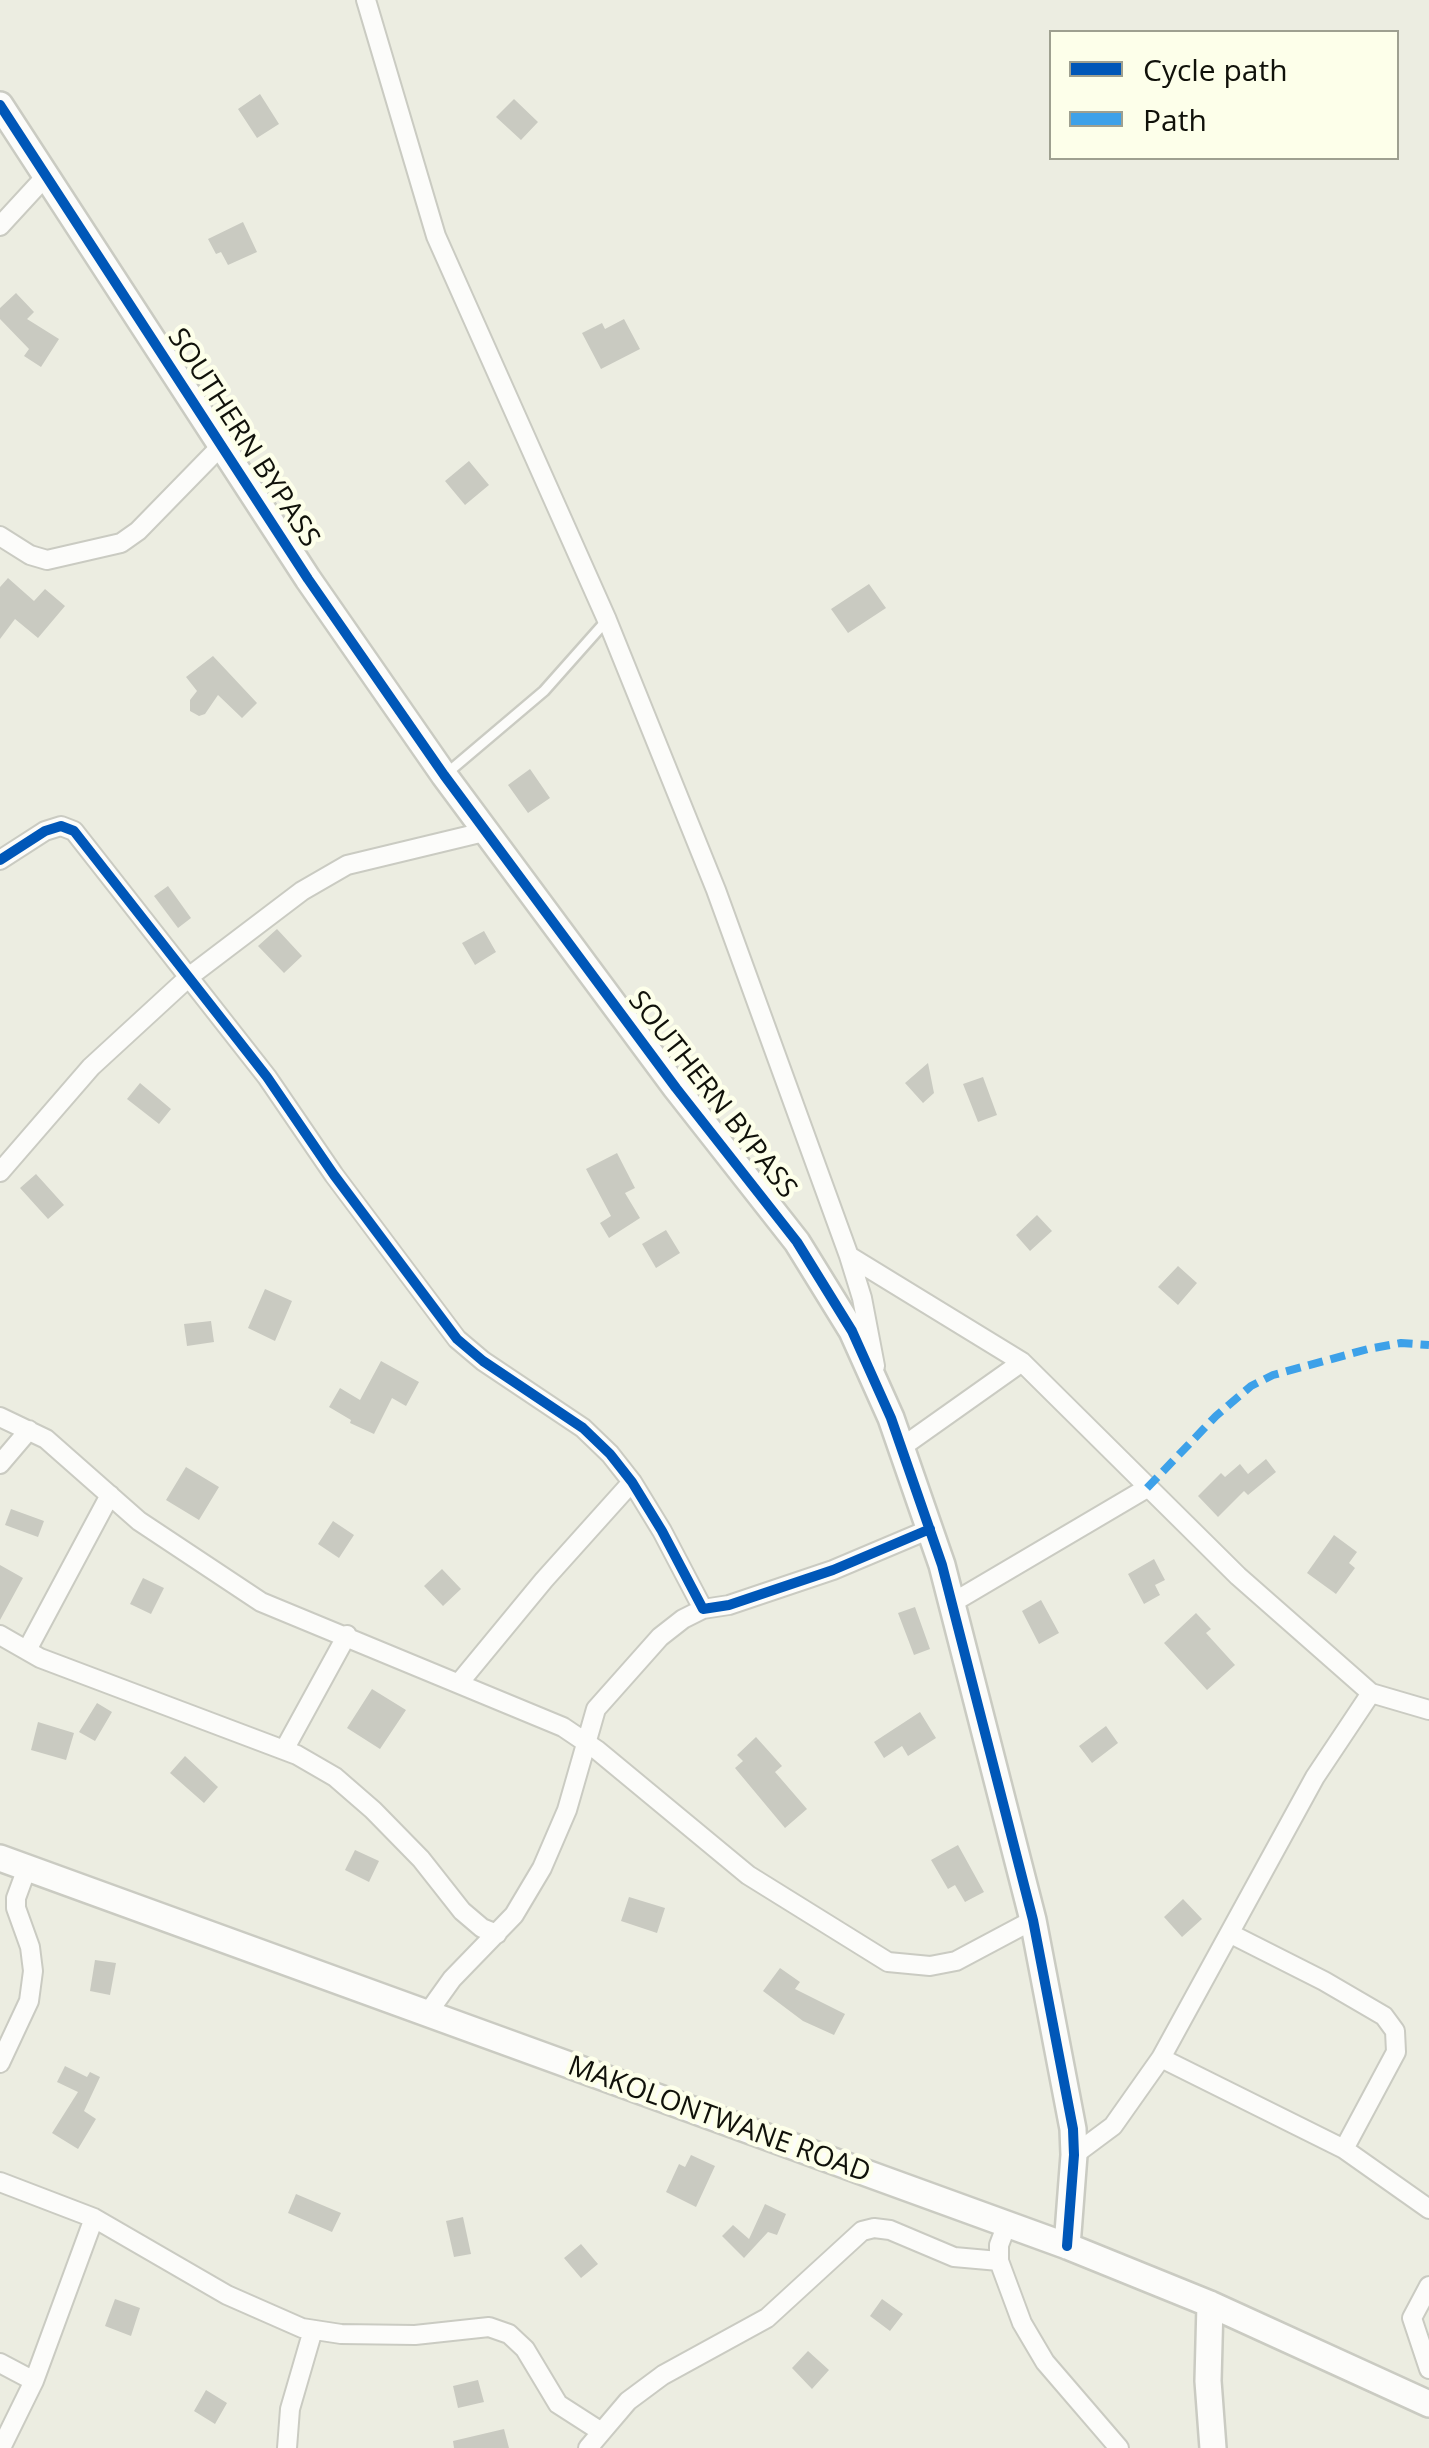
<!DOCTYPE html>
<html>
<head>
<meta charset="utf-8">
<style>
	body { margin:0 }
	#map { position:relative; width:1429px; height:2448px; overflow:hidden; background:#ecede1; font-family:"Open Sans",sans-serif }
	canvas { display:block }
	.legend { position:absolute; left:1049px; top:30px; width:350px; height:130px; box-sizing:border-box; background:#fdffea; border:2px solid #9ea090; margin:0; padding:12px 18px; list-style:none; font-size:30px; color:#10110a }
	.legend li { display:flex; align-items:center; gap:20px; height:50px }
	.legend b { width:50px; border:2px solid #9ea090 }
</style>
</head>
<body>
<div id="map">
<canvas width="1429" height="2448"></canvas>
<ul class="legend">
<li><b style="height:12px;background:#0057b8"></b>Cycle path</li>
<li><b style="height:12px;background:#3da1e9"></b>Path</li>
</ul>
</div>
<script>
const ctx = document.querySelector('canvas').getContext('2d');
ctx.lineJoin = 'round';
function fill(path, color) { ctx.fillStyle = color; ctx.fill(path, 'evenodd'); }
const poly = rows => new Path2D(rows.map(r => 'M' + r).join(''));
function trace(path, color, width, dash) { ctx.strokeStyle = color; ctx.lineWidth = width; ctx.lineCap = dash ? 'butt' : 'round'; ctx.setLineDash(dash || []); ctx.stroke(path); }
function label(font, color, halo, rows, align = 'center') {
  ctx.font = font + ' "Open Sans",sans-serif'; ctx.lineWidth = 9; ctx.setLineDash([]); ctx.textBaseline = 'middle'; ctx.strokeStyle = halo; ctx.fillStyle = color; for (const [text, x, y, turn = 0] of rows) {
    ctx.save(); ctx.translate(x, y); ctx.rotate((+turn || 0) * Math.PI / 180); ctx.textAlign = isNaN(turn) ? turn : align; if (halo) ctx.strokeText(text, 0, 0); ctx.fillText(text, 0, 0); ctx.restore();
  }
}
const building = poly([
	[260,94,279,124,257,138,238,109],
	[514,99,538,122,521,140,496,117],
	[243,222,257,252,228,265,221,252,216,254,208,239],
	[16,293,34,312,27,319,59,339,41,367,24,356,29,349,0,319,0,308],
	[624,319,640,349,601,369,582,333,602,323,605,329],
	[469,461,489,485,465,505,445,481],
	[8,578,34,601,45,589,65,606,38,638,15,619,0,639,0,587],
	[869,584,886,608,848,633,831,609],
	[213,656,257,703,242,718,218,695,205,714,199,716,190,711,190,700,197,691,186,677],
	[530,769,550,798,528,813,508,785],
	[168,886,191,918,178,928,154,896],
	[277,929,302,956,284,973,258,946],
	[484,931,496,952,475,965,462,943],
	[928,1063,934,1093,923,1103,905,1083],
	[983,1077,997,1115,978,1122,963,1084],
	[140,1083,171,1109,159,1124,127,1099],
	[617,1153,635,1188,625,1193,640,1218,609,1238,600,1223,611,1216,586,1169],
	[36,1174,64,1205,48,1219,20,1188],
	[1037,1215,1052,1231,1030,1251,1016,1235],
	[666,1230,680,1253,656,1268,642,1244],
	[1178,1266,1197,1283,1178,1305,1158,1287],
	[265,1289,292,1301,275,1341,248,1328],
	[211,1321,214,1342,187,1346,184,1324],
	[381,1361,419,1382,406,1406,392,1398,374,1434,350,1423,351,1420,329,1407,340,1388,360,1400],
	[1266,1459,1276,1472,1248,1495,1244,1491,1218,1517,1198,1496,1221,1473,1225,1477,1240,1464,1248,1474],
	[186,1467,219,1487,199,1520,166,1500],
	[11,1509,44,1521,38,1537,5,1525],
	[333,1521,354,1535,339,1558,318,1544],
	[1334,1535,1357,1552,1349,1563,1355,1568,1336,1594,1307,1573],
	[1154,1559,1165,1580,1155,1585,1160,1595,1144,1604,1128,1574],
	[0,1565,23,1578,0,1620],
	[442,1569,461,1589,443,1606,424,1586],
	[143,1578,164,1588,151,1614,130,1604],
	[1041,1600,1059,1633,1039,1644,1022,1611],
	[915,1607,930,1649,914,1655,898,1613],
	[1196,1613,1211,1629,1206,1633,1235,1665,1207,1690,1164,1643],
	[372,1689,406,1710,380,1749,347,1728],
	[97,1703,112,1712,95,1741,79,1732],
	[920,1712,936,1738,908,1756,902,1746,884,1758,874,1742],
	[38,1722,74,1733,66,1760,31,1750],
	[1106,1726,1118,1743,1092,1763,1079,1746],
	[756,1737,782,1766,775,1772,807,1809,785,1828,735,1768,743,1761,737,1755],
	[185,1756,218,1787,204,1803,170,1773],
	[958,1845,984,1892,965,1902,955,1885,948,1889,931,1860],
	[355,1850,379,1861,369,1882,345,1870],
	[629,1897,665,1908,657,1933,621,1921],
	[1183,1899,1202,1919,1182,1937,1164,1917],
	[95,1960,116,1963,110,1995,90,1991],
	[780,1968,800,1982,795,1989,845,2014,834,2035,803,2021,763,1991],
	[65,2066,87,2077,90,2072,100,2077,84,2111,96,2119,78,2149,52,2133,78,2092,57,2082],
	[691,2155,715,2166,696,2207,666,2192,679,2164,685,2167],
	[296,2194,341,2213,332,2232,288,2213],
	[765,2204,786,2214,777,2235,768,2232,744,2258,722,2236,733,2225,749,2239],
	[463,2217,471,2254,454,2257,446,2221],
	[581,2244,598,2264,581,2278,564,2258],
	[115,2299,140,2308,131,2336,105,2326],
	[882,2299,903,2314,890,2331,870,2316],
	[808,2351,829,2370,812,2389,792,2368],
	[478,2380,484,2402,458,2408,453,2386],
	[206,2390,227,2403,215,2424,194,2411],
	[504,2429,509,2448,454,2448,453,2441]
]);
const lane = poly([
	[446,774,544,691,607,620]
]);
const street = poly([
	[366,0,436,236,607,620,716,890,849,1256,862,1298,875,1366],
	[0,226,46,176],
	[0,536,30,555,47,560,121,543,138,531,221,446],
	[0,860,45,831,61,826,74,831,267,1077,334,1175,457,1339,483,1361,583,1428,610,1454,632,1482,662,1531,703,1609,729,1605,833,1570,930,1529],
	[0,1172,91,1067,190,976,302,891,347,865,484,832],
	[849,1256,1022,1362,1238,1576,1371,1693],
	[0,1417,46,1439,139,1521,261,1602,563,1727,597,1750,748,1875,888,1962,930,1966,956,1961,1033,1920],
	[902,1447,1022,1362],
	[0,1464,29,1430],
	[952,1603,1147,1488],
	[0,1635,40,1658,297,1755,335,1777,373,1810,421,1859,462,1911,482,1928,497,1934],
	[27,1650,110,1495],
	[459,1683,544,1580,632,1482],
	[284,1750,347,1635],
	[1231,1934,1324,1981,1384,2016,1395,2031,1396,2052,1344,2149],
	[427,2014,452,1979,514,1915,542,1868,567,1810,596,1709,660,1637,683,1619,703,1609],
	[1161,2058,1344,2149,1429,2209],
	[0,2063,29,2001,33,1971,30,1947,16,1908,16,1898,27,1868],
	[1074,2155,1113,2126,1161,2058,1315,1777,1371,1693,1429,1710],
	[0,2182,94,2218,227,2295,302,2328,341,2334,415,2335,489,2327,509,2334,525,2349,558,2404,600,2431],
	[1007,2224,999,2245,999,2261,1022,2323,1045,2362,1119,2448],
	[1429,2286,1412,2318,1429,2369],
	[0,2363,34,2381],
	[1,2448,34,2381,94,2218],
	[287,2448,290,2409,313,2330],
	[588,2448,628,2401,663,2375,767,2318,862,2231,874,2228,890,2230,954,2257,999,2261]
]);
const secondary = poly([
	[0,105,308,579,444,775,676,1088,797,1242,852,1331,891,1418,942,1565,1033,1920,1073,2129,1074,2155,1067,2246],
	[0,1858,1067,2246,1210,2304,1429,2404],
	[1210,2304,1208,2381,1213,2448]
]);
const quiet = poly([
	[1147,1488,1216,1416,1251,1386,1273,1375,1368,1349,1401,1343,1429,1345]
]);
const cycleway = poly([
	[0,105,308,579,444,775,676,1088,797,1242,852,1331,891,1418,942,1565,1033,1920,1073,2129,1074,2155,1067,2246],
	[0,860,45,831,61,826,74,831,267,1077,334,1175,457,1339,483,1361,583,1428,610,1454,632,1482,662,1531,703,1609,729,1605,833,1570,930,1529]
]);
const streetNames = [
	["SOUTHERN BYPASS",243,438,57],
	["SOUTHERN BYPASS",712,1095,52],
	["MAKOLONTWANE ROAD",719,2120,20]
];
fill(building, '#c9cac1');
trace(lane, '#cacbc2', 14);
trace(street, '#cacbc2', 22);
trace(secondary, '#cacbc2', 30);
trace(lane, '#fcfcfa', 9);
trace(street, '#fcfcfa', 18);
trace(secondary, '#fcfcfa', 25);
trace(quiet, '#3da1e9', 8, [15, 8]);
trace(cycleway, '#0057b8', 10);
label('28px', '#10110a', '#fdffea', streetNames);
</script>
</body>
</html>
